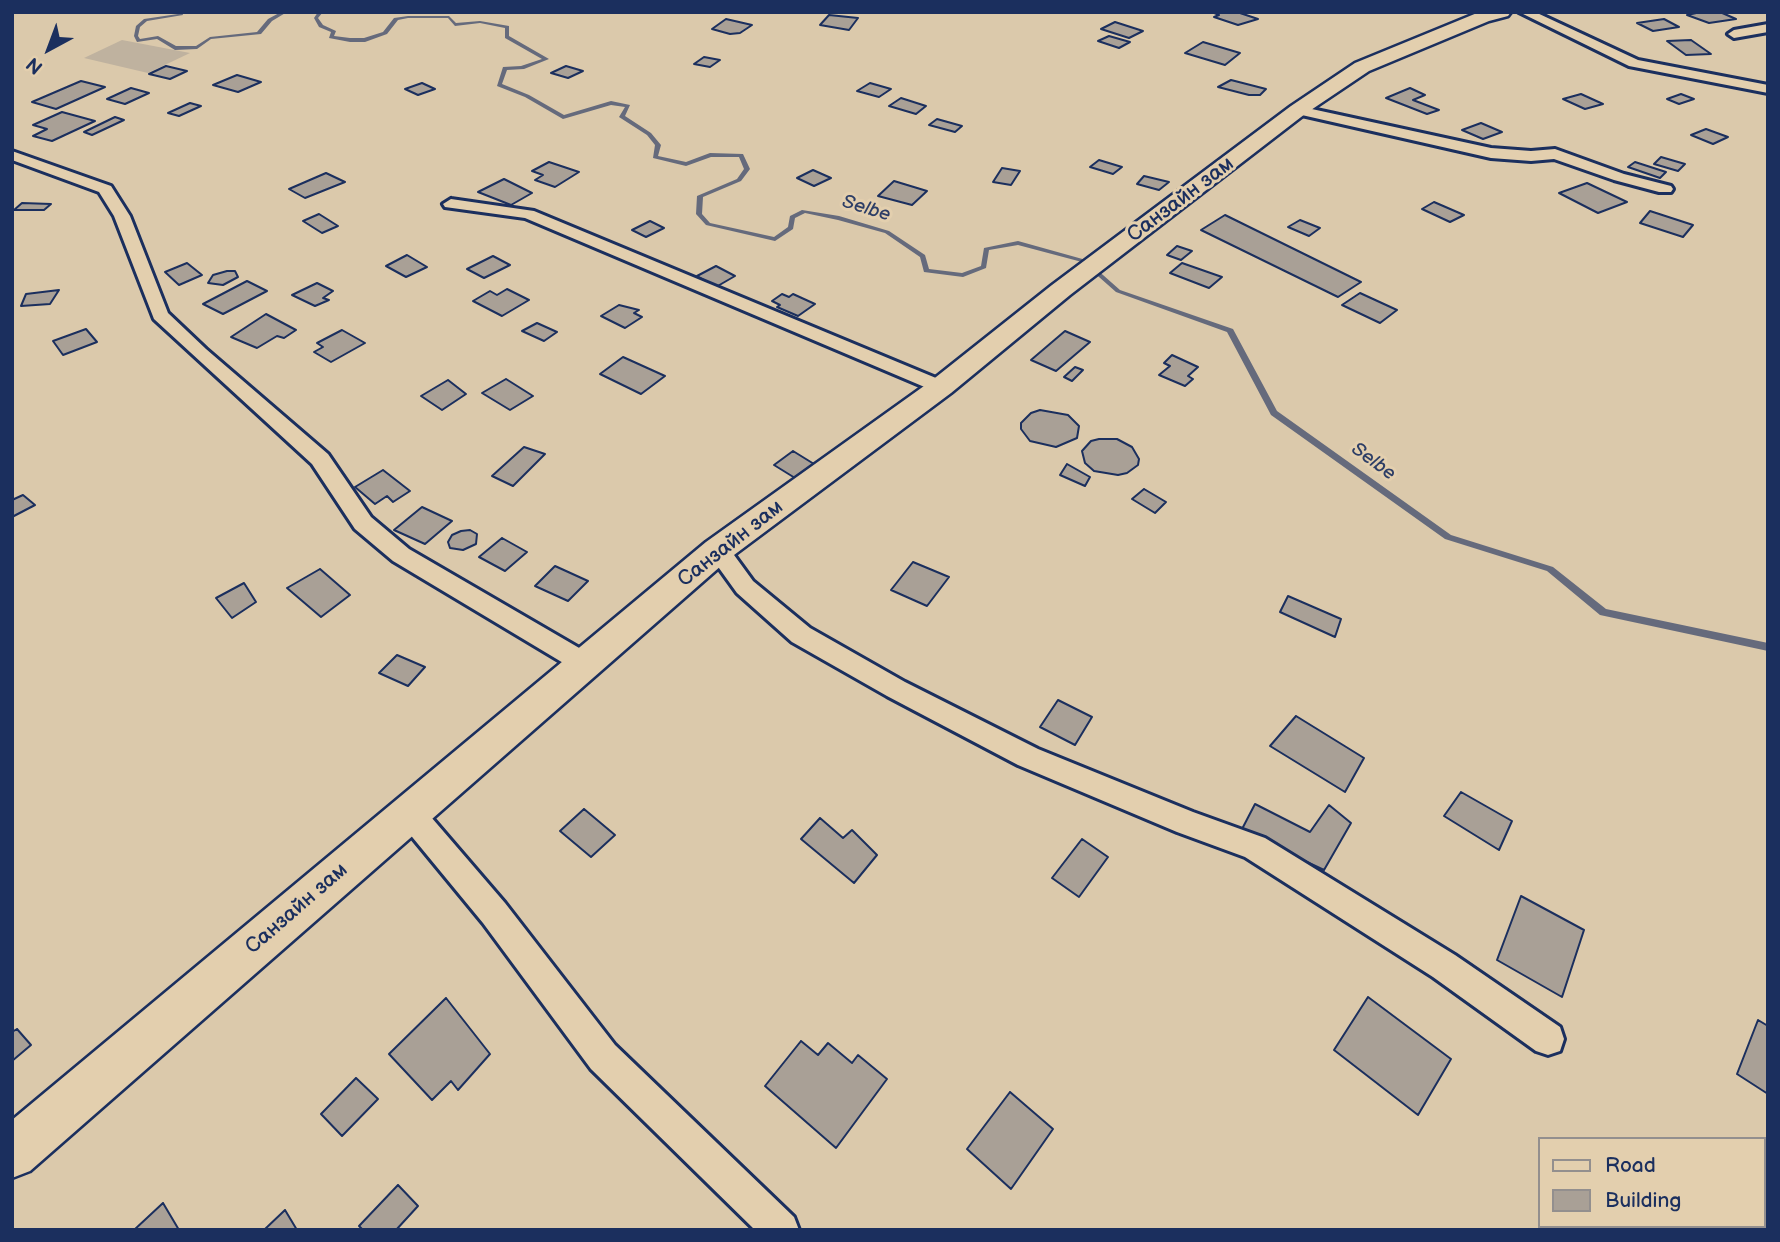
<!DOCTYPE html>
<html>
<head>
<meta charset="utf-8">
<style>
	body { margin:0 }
	#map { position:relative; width:1780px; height:1242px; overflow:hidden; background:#dbc9ab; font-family:"Balsamiq Sans",sans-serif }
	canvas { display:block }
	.frame { position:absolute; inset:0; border:14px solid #1b2f5e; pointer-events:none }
	.legend { position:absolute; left:1538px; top:1137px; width:228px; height:91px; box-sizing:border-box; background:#e3cfae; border:2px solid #938f8e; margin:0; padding:9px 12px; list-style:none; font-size:21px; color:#1b2f5e }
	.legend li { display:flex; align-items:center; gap:14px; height:35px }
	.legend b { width:35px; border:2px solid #938f8e }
	.north { position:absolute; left:14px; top:14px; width:70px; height:70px; -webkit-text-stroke:5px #e3cfae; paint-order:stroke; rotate:221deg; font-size:19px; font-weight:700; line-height:28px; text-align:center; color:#1b2f5e }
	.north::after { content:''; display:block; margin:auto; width:24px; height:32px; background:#1b2f5e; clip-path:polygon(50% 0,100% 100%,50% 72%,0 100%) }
</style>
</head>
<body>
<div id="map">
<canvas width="1780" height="1242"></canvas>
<div class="frame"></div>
<ul class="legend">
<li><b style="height:9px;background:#e3cfae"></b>Road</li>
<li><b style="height:19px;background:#a9a096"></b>Building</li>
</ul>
<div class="north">N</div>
</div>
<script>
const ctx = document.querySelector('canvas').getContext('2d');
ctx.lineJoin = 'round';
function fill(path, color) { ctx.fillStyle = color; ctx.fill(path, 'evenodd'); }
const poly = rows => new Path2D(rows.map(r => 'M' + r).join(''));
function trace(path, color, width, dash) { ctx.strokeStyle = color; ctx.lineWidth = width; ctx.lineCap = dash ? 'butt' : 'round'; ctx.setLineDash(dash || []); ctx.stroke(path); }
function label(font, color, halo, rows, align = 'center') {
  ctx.font = font + ' "Balsamiq Sans",sans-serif'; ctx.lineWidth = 6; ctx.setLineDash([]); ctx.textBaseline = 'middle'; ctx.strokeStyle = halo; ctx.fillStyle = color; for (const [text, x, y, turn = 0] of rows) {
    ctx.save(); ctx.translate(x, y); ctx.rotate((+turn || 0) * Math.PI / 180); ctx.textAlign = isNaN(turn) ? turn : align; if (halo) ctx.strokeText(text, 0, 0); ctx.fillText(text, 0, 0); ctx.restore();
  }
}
const green = poly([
	[122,40,190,53,148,73,84,58]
]);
const stream = poly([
	[178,12,182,12,183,15,147,21,140,27,138,36,140,39,158,36,176,46,196,46,210,37,257,32,268,19,281,12,287,12,272,21,261,34,211,39,197,49,175,50,157,39,137,42,134,36,136,26,144,19,178,14,178,12],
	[318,12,323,12,318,18,323,25,336,31,334,36,350,38,364,38,383,32,394,18,408,16,449,16,456,23,480,21,509,26,509,36,549,59,524,69,507,70,502,84,529,95,564,115,611,101,630,105,625,116,651,133,661,145,658,156,686,162,710,153,743,154,750,169,741,181,703,197,702,214,710,223,774,237,788,227,790,216,802,210,839,216,889,231,925,255,929,269,962,273,981,266,984,248,1018,241,1086,260,1120,290,1233,329,1277,411,1451,535,1553,567,1606,609,1768,643,1768,651,1600,615,1547,571,1445,539,1271,415,1227,332,1116,292,1082,262,1018,245,989,250,986,268,963,277,924,272,920,257,885,233,838,220,805,213,795,218,793,229,775,241,706,225,696,214,697,196,737,179,744,169,739,157,711,157,686,166,653,158,655,145,647,135,619,117,625,107,611,105,563,119,525,97,497,86,503,67,521,66,542,59,505,38,505,28,480,23,455,26,448,18,408,18,398,20,387,34,365,42,350,42,329,38,331,32,319,27,314,18,318,12]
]);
const building = poly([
	[1212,12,1237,12,1258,19,1238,25,1214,17,1219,15,1212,12],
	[1701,12,1720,12,1736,19,1709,23,1687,15,1701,12],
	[829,15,858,18,849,30,820,25,829,15],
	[726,19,752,25,740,33,730,34,712,29,726,19],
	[1664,19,1679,27,1653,31,1637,23,1664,19],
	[1115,22,1143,31,1129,38,1101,29,1115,22],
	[1109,36,1130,42,1119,48,1098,41,1109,36],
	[1691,40,1711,54,1686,55,1667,41,1691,40],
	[1203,42,1240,53,1225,65,1185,53,1203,42],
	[704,57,720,60,710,67,694,64,704,57],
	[166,66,187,71,170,79,149,74,166,66],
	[566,66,583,71,568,78,551,73,566,66],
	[237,75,261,82,238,92,213,85,237,75],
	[1231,80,1266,89,1260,95,1249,95,1218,87,1231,80],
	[81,81,105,87,56,109,32,102,81,81],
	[422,83,435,89,418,95,405,89,422,83],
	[870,83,891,89,879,97,857,91,870,83],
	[131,88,149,93,125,104,107,99,131,88],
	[1410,88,1425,95,1413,100,1439,110,1427,114,1386,98,1410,88],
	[1581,94,1603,104,1585,109,1563,99,1581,94],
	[1681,94,1694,99,1679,104,1667,99,1681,94],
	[901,98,926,106,916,114,889,106,901,98],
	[190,103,201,106,179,116,168,113,190,103],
	[62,112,95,121,52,141,33,136,47,129,33,125,62,112],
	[115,117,124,120,92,135,84,132,115,117],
	[937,119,962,126,955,132,929,125,937,119],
	[1481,123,1502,132,1483,139,1462,130,1481,123],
	[1706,129,1728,137,1713,144,1691,135,1706,129],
	[1661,157,1685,164,1678,171,1654,164,1661,157],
	[1099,160,1122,167,1113,174,1090,167,1099,160],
	[549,162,579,172,555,187,535,180,543,175,532,171,549,162],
	[1635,162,1666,172,1660,178,1628,167,1635,162],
	[1002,168,1020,171,1011,185,993,182,1002,168],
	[813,170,831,178,814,186,797,178,813,170],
	[326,173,345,182,305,198,289,189,326,173],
	[1144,176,1169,182,1159,190,1137,184,1144,176],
	[504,179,532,193,511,205,478,192,504,179],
	[894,181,927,191,912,205,878,196,894,181],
	[1587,183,1627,202,1598,213,1559,193,1587,183],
	[1434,202,1464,215,1450,222,1422,209,1434,202],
	[22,203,51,204,44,210,14,210,22,203],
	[1650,211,1693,225,1683,237,1640,223,1650,211],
	[319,214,338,226,322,233,303,221,319,214],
	[1225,215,1361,282,1338,297,1201,230,1225,215],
	[1300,220,1320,228,1309,236,1288,227,1300,220],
	[650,221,664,228,646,237,632,230,650,221],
	[1177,246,1192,251,1181,260,1167,255,1177,246],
	[407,255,427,267,406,277,386,266,407,255],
	[493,256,510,265,484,278,467,269,493,256],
	[187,263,202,275,179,285,165,272,187,263],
	[1182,263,1222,277,1209,288,1170,273,1182,263],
	[716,266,735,276,716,287,697,276,716,266],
	[227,271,235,271,238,277,223,285,208,283,213,275,227,271],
	[247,281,267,291,223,314,203,304,247,281],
	[317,283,333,291,323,298,329,300,315,306,292,295,317,283],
	[507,289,529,300,502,316,473,301,490,291,497,295,507,289],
	[59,290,50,304,21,306,26,294,59,290],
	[1360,293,1397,310,1380,323,1342,305,1360,293],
	[782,294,789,297,793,294,815,304,798,316,777,307,780,305,772,301,782,294],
	[619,305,639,310,634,313,642,317,625,328,601,316,619,305],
	[266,314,296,330,284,338,277,336,257,348,231,337,266,314],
	[537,323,557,332,544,341,522,331,537,323],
	[86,329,97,342,63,355,53,341,86,329],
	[342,330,365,343,331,362,314,352,323,347,317,343,342,330],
	[1065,331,1090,342,1056,371,1031,360,1065,331],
	[1172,355,1198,367,1188,376,1193,379,1185,386,1159,375,1170,366,1164,363,1172,355],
	[623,357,665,376,641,394,600,374,623,357],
	[1075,367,1083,370,1072,381,1064,377,1075,367],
	[506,379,533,396,510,410,482,393,506,379],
	[448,380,466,394,442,410,421,396,448,380],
	[1040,410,1068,415,1079,426,1077,438,1056,447,1030,441,1021,429,1021,423,1031,413,1040,410],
	[1099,439,1117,439,1132,447,1139,459,1138,465,1127,473,1118,475,1094,471,1085,463,1082,451,1091,441,1099,439],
	[524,447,545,454,513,486,492,476,524,447],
	[793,451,814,464,795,478,774,465,793,451],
	[1067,464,1090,477,1085,486,1060,475,1067,464],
	[383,470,410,491,393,502,387,496,375,504,355,487,383,470],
	[1144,489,1166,502,1155,513,1132,499,1144,489],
	[23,495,35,505,12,517,12,500,23,495],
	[422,507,452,521,425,544,394,530,422,507],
	[470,530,477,534,476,544,463,550,450,548,448,542,452,535,461,531,470,530],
	[502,538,527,552,505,571,479,557,502,538],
	[913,562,949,577,927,606,891,590,913,562],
	[555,566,588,581,568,601,535,586,555,566],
	[320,569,350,595,321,617,287,588,320,569],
	[244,583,256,602,232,618,216,598,244,583],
	[1288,596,1341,619,1335,637,1280,612,1288,596],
	[397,655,425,667,408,686,379,673,397,655],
	[1058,700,1092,717,1075,745,1040,727,1058,700],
	[1296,716,1364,758,1345,792,1270,746,1296,716],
	[1461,792,1512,821,1499,850,1444,816,1461,792],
	[1255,804,1310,832,1329,805,1351,823,1324,870,1241,831,1255,804],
	[584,809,615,835,591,857,560,831,584,809],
	[820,818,843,838,852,830,877,855,854,883,801,839,820,818],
	[1082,839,1108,857,1079,897,1052,878,1082,839],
	[1521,896,1584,930,1562,997,1497,960,1521,896],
	[1368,997,1451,1059,1418,1115,1334,1050,1368,997],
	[446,998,490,1054,458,1090,451,1081,432,1100,389,1054,446,998],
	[1758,1020,1768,1026,1768,1094,1737,1074,1758,1020],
	[17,1029,31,1045,12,1061,12,1032,17,1029],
	[801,1041,818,1055,828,1043,852,1063,858,1055,887,1079,836,1148,765,1086,801,1041],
	[356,1078,378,1099,342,1136,321,1114,356,1078],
	[1010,1092,1053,1129,1011,1189,967,1149,1010,1092],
	[398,1185,418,1206,396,1230,363,1230,359,1226,398,1185],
	[163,1203,179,1230,134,1230,163,1203],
	[285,1210,297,1230,264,1230,285,1210]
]);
const street = poly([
	[1519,12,1535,12,1638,60,1768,85,1768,93,1629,66,1519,12],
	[1768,24,1768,32,1734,38,1728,34,1734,30,1768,24],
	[1298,106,1491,148,1531,151,1555,149,1624,174,1671,186,1673,189,1671,192,1659,192,1614,180,1554,159,1531,161,1491,158,1293,113,1291,110,1298,106],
	[12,151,111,186,130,216,168,313,206,349,328,454,371,517,409,549,593,656,597,663,593,670,584,673,575,670,393,561,355,529,312,464,154,319,114,216,99,192,12,160,12,151],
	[451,199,534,211,948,383,951,387,948,391,934,391,525,218,445,207,443,204,451,199],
	[718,542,726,544,753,581,810,628,905,682,1038,749,1193,812,1265,838,1455,955,1560,1027,1564,1039,1560,1051,1548,1055,1536,1051,1433,977,1245,857,1177,832,1018,765,887,696,792,642,737,593,706,550,710,544,718,542],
	[409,799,419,803,505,903,615,1045,794,1217,799,1230,755,1230,591,1069,483,923,399,821,395,812,399,803,409,799]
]);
const secondary = poly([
	[1511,12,1508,16,1489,21,1369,71,1305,114,1070,295,951,393,730,558,30,1171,12,1178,12,1120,706,542,931,381,1052,285,1291,106,1355,63,1477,13,1511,12]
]);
const farWaternames = [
	["Selbe",866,209,17],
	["Selbe",1373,462,36]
];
const streetNames = [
	["Санзайн зам",1181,200,-37],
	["Санзайн зам",731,544,-38],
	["Санзайн зам",297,909,-41]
];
fill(green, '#bfb29f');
fill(stream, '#656a7c');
fill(building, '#a9a096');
trace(building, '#1b2f5e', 2);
trace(street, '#1b2f5e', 6);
trace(secondary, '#1b2f5e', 5);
fill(street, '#e3cfae');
fill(secondary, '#e3cfae');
label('italic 19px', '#2d3e66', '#e3cfae', farWaternames);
label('21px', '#1b2f5e', '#e3cfae', streetNames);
</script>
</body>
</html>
